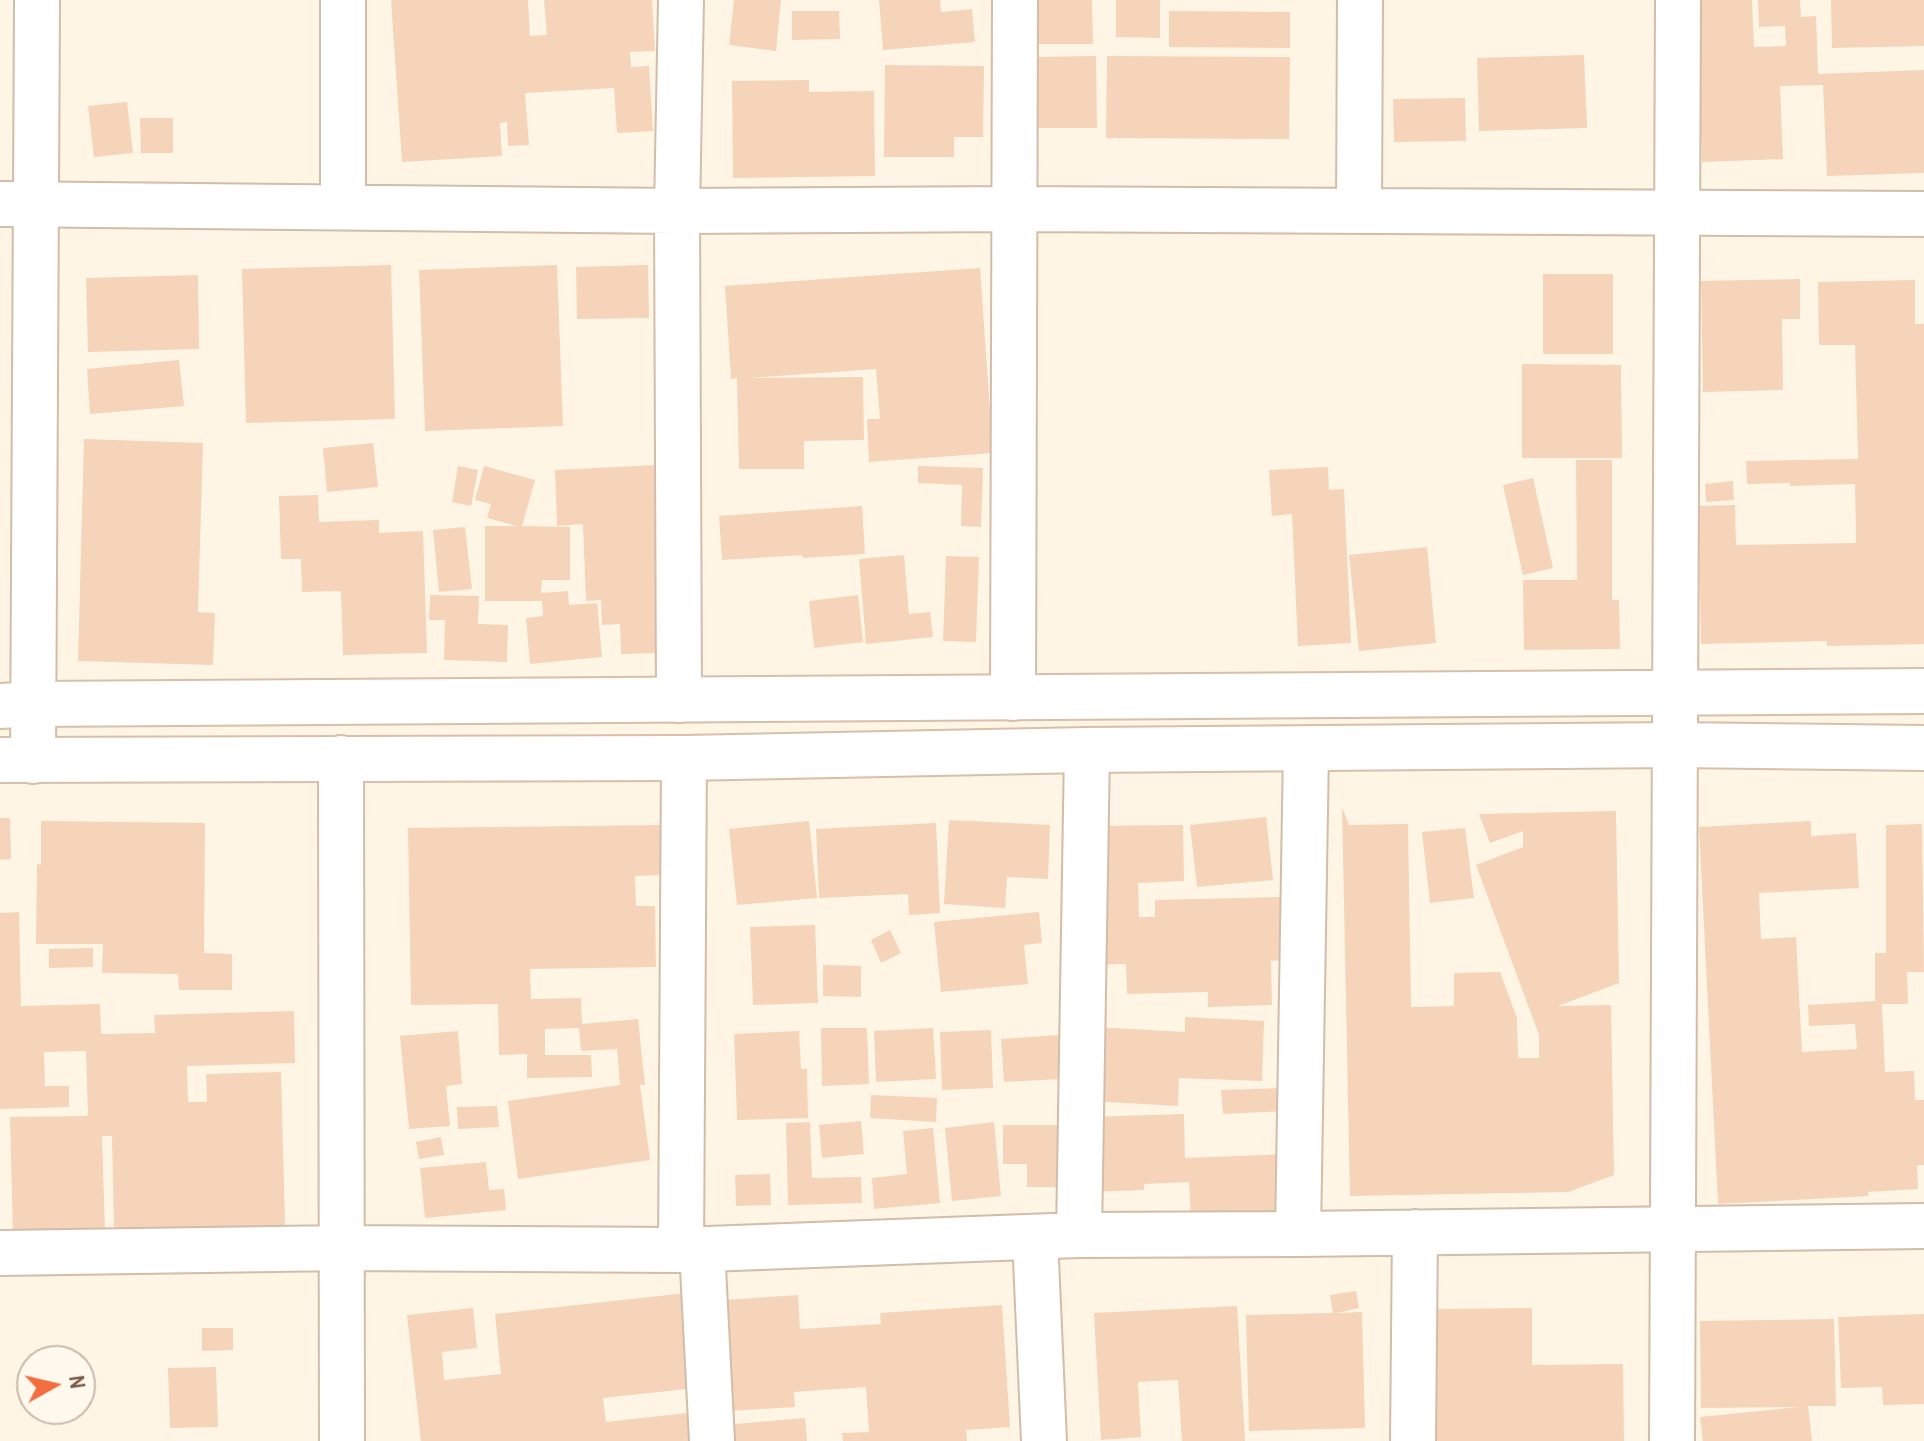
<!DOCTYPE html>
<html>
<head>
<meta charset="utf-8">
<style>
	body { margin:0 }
	#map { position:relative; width:1924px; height:1441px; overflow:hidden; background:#fef5e5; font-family:"Archivo Narrow",sans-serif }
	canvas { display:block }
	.north { position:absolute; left:16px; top:1345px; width:80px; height:80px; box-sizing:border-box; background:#fff9ed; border:2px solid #cabaab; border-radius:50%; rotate:82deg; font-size:22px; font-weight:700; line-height:32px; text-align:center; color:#7a5b47 }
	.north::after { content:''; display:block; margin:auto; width:28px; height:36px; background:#f36d3f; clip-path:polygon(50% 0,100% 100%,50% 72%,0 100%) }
</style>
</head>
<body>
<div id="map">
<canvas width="1924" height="1441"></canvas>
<div class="north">N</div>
</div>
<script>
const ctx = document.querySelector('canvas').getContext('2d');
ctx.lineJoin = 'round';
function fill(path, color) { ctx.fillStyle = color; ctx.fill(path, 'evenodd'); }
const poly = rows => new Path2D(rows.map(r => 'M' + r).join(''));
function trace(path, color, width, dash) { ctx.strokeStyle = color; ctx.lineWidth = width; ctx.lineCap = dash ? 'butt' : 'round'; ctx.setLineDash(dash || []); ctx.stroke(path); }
const building = poly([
	[391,0,528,0,530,36,547,35,544,0,652,0,655,51,630,52,631,67,649,66,653,131,617,133,614,88,525,93,529,145,508,146,507,122,500,123,502,156,402,162],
	[734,0,781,0,776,51,729,45],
	[879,0,940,0,941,12,972,9,975,42,883,50],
	[1038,0,1092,0,1093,44,1039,44],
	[1116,0,1160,0,1160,38,1116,37],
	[1696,0,1752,0,1754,47,1786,46,1785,26,1759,27,1758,0,1800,0,1801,17,1816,16,1818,74,1924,70,1924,173,1827,176,1823,85,1780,86,1783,159,1702,162],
	[1831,0,1924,0,1924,46,1832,48],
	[792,11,839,11,840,39,792,40],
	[1169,11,1290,12,1290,48,1169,47],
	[1584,55,1587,128,1479,131,1477,58],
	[1096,56,1097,128,1035,128,1034,57],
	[1107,56,1290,57,1289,139,1106,138],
	[885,65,984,66,983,137,954,137,954,157,884,157],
	[809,80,809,92,874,91,875,176,733,178,732,81],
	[1465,98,1466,141,1394,142,1393,99],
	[127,102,133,153,94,157,88,106],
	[140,118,173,118,173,153,141,153],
	[391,265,395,419,246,423,242,269],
	[557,265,563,426,425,431,419,270],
	[648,265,649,318,577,319,576,267],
	[980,268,993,453,869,462,867,419,880,419,876,369,750,378,863,377,864,440,804,441,804,469,739,469,737,378,731,379,725,286],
	[1543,274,1613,274,1613,354,1543,354],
	[198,275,199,349,88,352,86,278],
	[1800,279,1800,319,1782,319,1783,390,1703,392,1701,281],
	[1915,280,1915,324,1924,324,1924,644,1827,646,1827,641,1701,644,1698,506,1735,505,1736,545,1856,543,1855,484,1790,486,1790,483,1747,484,1746,461,1858,459,1855,345,1819,345,1818,282],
	[179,360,184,406,90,414,87,369],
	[1522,364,1621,365,1622,458,1522,458],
	[84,439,203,443,198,612,215,613,213,665,78,661],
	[373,443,378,487,327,492,323,448],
	[1576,460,1612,460,1612,600,1619,600,1620,649,1524,650,1523,580,1577,580],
	[657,465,660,530,656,530,662,653,621,654,620,624,602,625,601,600,586,601,583,524,557,526,555,470],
	[458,466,478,470,471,506,452,502],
	[484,466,535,480,522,526,570,527,570,580,542,580,541,593,568,591,569,605,597,603,602,657,530,664,526,618,543,616,542,601,485,601,485,526,517,526,487,518,491,504,475,500],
	[918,466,983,468,981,527,961,526,962,485,918,483],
	[1328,467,1329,490,1344,489,1351,643,1298,646,1292,514,1272,516,1269,470],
	[1533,478,1553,568,1523,575,1503,485],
	[1733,481,1734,500,1706,502,1705,484],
	[318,495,319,522,379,520,379,533,423,531,427,653,343,655,341,591,302,592,301,559,281,559,279,496],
	[862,506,865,554,803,558,802,555,722,560,719,516],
	[465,527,472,589,439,592,433,530],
	[1427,547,1436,643,1359,651,1349,555],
	[904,555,909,614,930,612,933,637,866,644,859,559],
	[946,556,979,557,976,642,943,641],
	[430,595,479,596,478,624,508,625,507,662,444,660,445,620,429,620],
	[858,595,863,642,814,648,809,601],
	[1342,807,1349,825,1408,824,1411,1007,1454,1006,1454,973,1500,972,1517,1018,1518,1058,1539,1058,1539,1035,1476,865,1523,847,1523,831,1490,843,1479,814,1616,811,1619,983,1558,1006,1611,1005,1614,1175,1568,1192,1350,1196],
	[1266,817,1273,880,1197,887,1190,825],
	[0,818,10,818,11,859,0,860],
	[949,820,1050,825,1048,879,1007,877,1005,908,944,904],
	[41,821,205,823,204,953,232,954,232,990,179,990,178,974,102,973,103,944,36,944,37,864,41,865],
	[809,821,817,898,737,905,729,829],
	[1811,821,1811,836,1856,833,1859,888,1759,893,1761,939,1796,937,1802,1052,1857,1049,1855,1024,1809,1026,1808,1005,1875,1001,1875,953,1886,953,1886,825,1922,824,1924,972,1907,972,1908,1004,1882,1004,1885,1072,1914,1071,1915,1100,1924,1100,1924,1165,1917,1165,1918,1189,1868,1192,1869,1196,1718,1204,1699,827],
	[936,823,940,913,909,915,908,894,819,898,816,829],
	[664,825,665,875,635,876,636,906,655,906,656,967,530,969,531,999,581,998,582,1024,638,1019,645,1085,640,1085,650,1160,518,1179,508,1101,620,1085,617,1049,581,1051,579,1028,545,1029,545,1055,591,1055,592,1077,527,1078,527,1054,499,1055,498,1004,411,1005,408,828],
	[1183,825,1184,881,1138,883,1139,917,1155,917,1155,900,1280,897,1281,960,1271,961,1272,1005,1208,1007,1208,992,1127,994,1126,964,1092,965,1088,826],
	[1465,828,1474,898,1430,903,1422,832],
	[19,912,21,1006,100,1004,101,1034,155,1033,154,1015,294,1011,295,1063,187,1066,188,1102,207,1102,206,1074,281,1072,285,1226,114,1230,112,1136,102,1136,105,1232,13,1235,10,1117,88,1116,86,1051,44,1052,45,1086,69,1086,69,1107,0,1109,0,913],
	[1039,912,1042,943,1024,945,1028,984,941,992,934,922],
	[815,925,818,1003,753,1005,750,927],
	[890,930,901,953,881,963,871,940],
	[93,948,93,967,49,968,49,949],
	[823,965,861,966,861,997,823,996],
	[1185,1017,1264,1021,1262,1081,1179,1078,1178,1106,1090,1101,1094,1027,1185,1032],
	[821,1028,867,1028,869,1084,822,1086],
	[933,1028,936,1079,876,1082,874,1031],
	[991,1030,993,1088,942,1090,940,1032],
	[458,1031,462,1084,446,1086,450,1126,409,1129,400,1036],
	[799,1031,801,1069,807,1069,808,1118,737,1120,734,1034],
	[1059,1035,1062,1079,1004,1082,1001,1039],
	[1285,1088,1286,1111,1223,1114,1221,1090],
	[871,1095,937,1098,936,1122,870,1118],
	[497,1106,499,1127,458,1129,457,1107],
	[1184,1114,1185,1158,1289,1154,1291,1214,1191,1218,1189,1182,1144,1184,1144,1190,1089,1192,1086,1117],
	[861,1121,864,1154,822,1158,819,1125],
	[810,1122,812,1178,861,1177,862,1203,788,1205,786,1123],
	[994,1122,1001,1196,952,1201,945,1128],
	[1003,1125,1059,1125,1060,1187,1027,1187,1027,1164,1003,1164],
	[933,1128,940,1203,874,1209,872,1178,907,1174,903,1131],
	[441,1137,444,1155,419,1159,416,1142],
	[486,1162,489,1190,504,1189,506,1210,425,1218,420,1168],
	[770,1174,771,1205,736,1206,735,1175],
	[1356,1291,1359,1308,1336,1313,1362,1312,1365,1428,1249,1431,1246,1315,1333,1313,1330,1295],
	[695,1292,705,1387,603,1398,606,1422,696,1412,699,1441,421,1441,407,1315,473,1308,477,1348,442,1352,444,1380,501,1374,495,1314],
	[798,1295,800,1329,881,1324,880,1313,1002,1305,1010,1427,966,1430,967,1441,843,1441,842,1433,869,1432,866,1387,794,1392,795,1407,730,1411,724,1300],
	[1237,1306,1245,1441,1182,1441,1178,1380,1138,1382,1141,1437,1101,1440,1094,1313],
	[1532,1308,1532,1365,1623,1364,1624,1441,1435,1441,1433,1309],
	[1924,1314,1924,1404,1883,1405,1882,1387,1841,1388,1838,1317],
	[1834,1319,1836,1406,1808,1406,1812,1441,1703,1441,1700,1417,1799,1407,1701,1408,1700,1321],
	[202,1328,233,1328,233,1350,202,1351],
	[216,1367,218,1427,170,1428,168,1368],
	[805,1418,807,1441,726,1441,724,1425]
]);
const minor = poly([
	[0,204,677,211,1015,209,1924,214],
	[343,207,343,0],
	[1359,211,1360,0],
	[1013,698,1015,0],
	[679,700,677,211,681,0],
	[341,758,342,1441],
	[1298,1234,1306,749],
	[1079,1235,1087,750],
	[1035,1237,1044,1441],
	[702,1249,712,1441],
	[681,1250,684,758],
	[0,1253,341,1248,681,1250,1079,1235,1298,1234,1924,1226],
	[1413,1441,1415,1232]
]);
const tertiary = poly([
	[33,761,37,0],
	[1672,1441,1678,0]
]);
const secondary = poly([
	[0,706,34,704,1924,691],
	[0,760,684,758,1087,750,1675,745,1924,748]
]);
fill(building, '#f6d4ba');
trace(minor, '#d1bda9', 48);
trace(tertiary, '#d1bda9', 48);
trace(secondary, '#d7bfa9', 48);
trace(minor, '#fff', 44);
trace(tertiary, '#fff', 44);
trace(secondary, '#fff', 44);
</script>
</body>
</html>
